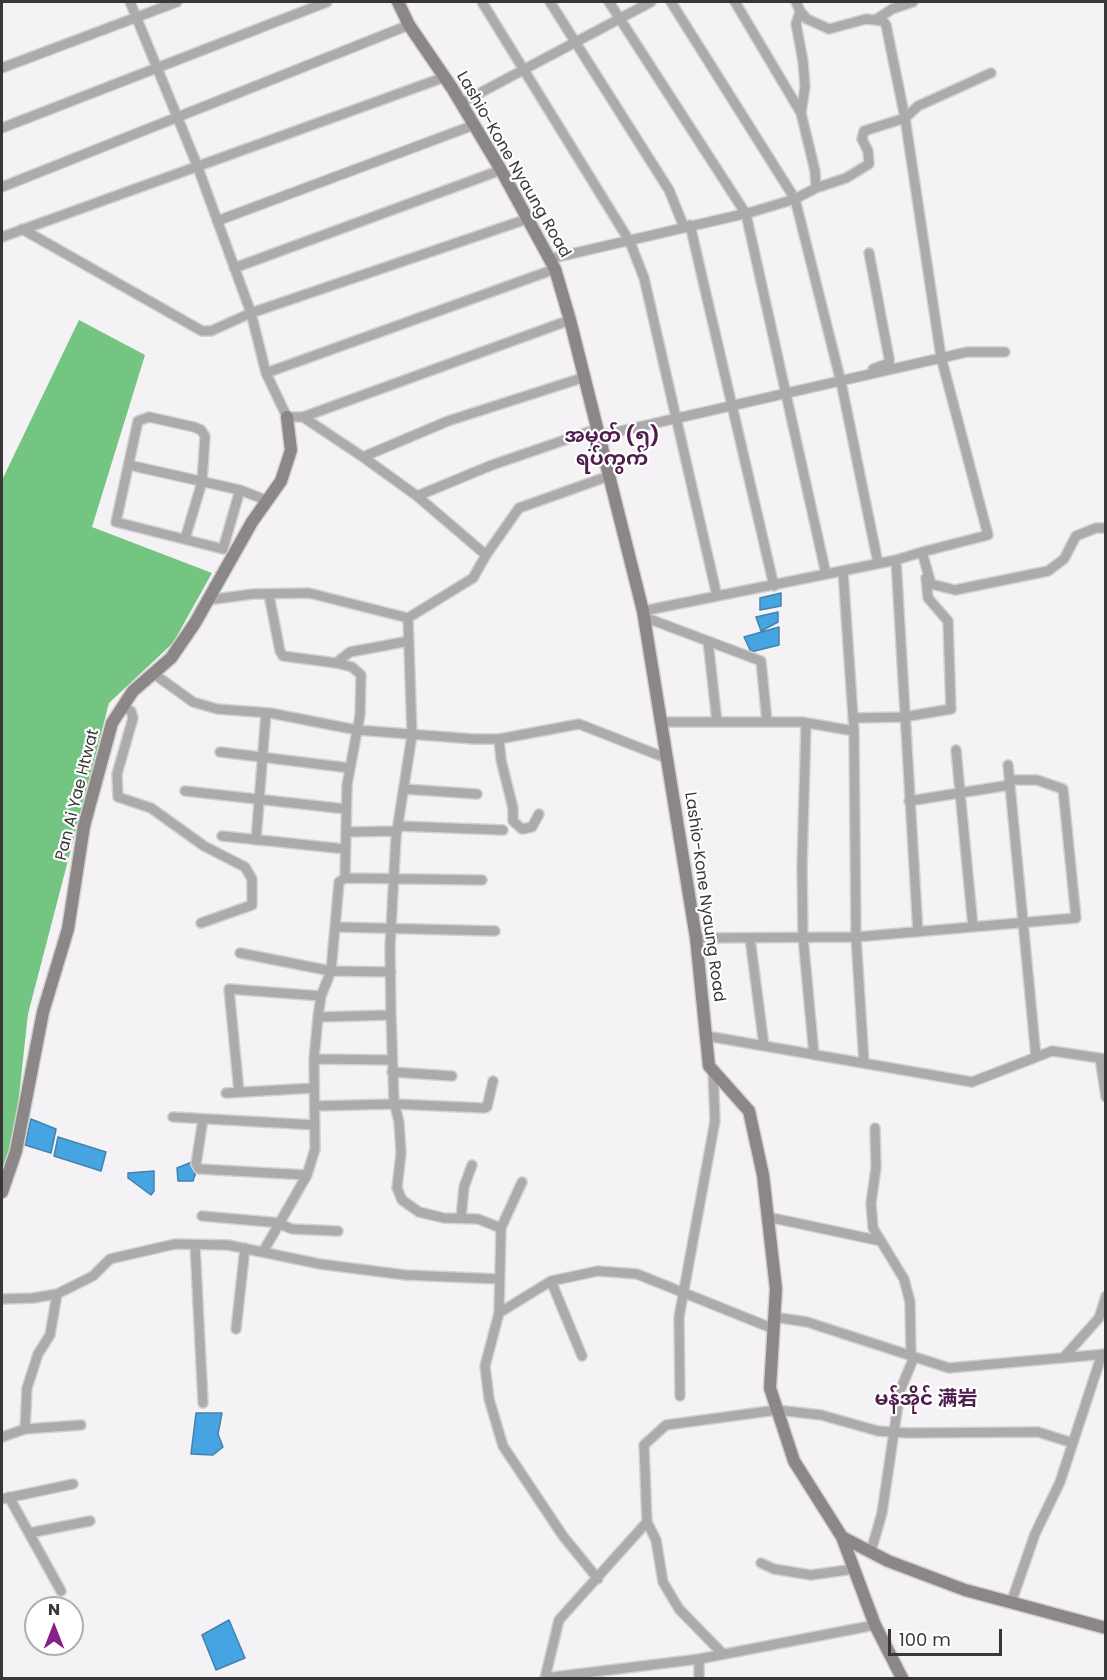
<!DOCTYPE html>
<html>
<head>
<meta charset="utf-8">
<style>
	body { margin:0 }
	#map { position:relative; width:1107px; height:1680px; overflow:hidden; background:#f5f2f5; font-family:Poppins,sans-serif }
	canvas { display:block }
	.frame { position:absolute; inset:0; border:3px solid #383738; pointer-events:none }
	.north { position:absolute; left:24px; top:1596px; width:60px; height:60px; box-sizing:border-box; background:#fff; border:2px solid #afafaf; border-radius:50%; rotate:0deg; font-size:16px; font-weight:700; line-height:24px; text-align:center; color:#383738 }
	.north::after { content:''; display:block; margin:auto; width:21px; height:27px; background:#882087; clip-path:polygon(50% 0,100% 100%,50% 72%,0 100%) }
	.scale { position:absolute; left:888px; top:1629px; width:114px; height:27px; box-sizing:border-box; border:3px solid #383738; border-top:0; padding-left:8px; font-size:18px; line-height:21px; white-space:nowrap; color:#383738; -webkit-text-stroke:4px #fff; paint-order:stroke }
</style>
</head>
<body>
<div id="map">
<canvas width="1107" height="1680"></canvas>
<div class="frame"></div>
<div class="north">N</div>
<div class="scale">100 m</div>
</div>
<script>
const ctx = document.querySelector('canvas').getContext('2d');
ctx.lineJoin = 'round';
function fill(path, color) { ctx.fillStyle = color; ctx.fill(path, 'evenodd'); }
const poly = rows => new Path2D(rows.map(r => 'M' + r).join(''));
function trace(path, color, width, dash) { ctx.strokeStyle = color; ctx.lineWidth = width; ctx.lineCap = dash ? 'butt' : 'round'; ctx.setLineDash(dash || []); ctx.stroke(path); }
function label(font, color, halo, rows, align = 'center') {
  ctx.font = font + ' Poppins,"Noto Sans SC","Noto Sans Myanmar",sans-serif'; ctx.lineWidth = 4.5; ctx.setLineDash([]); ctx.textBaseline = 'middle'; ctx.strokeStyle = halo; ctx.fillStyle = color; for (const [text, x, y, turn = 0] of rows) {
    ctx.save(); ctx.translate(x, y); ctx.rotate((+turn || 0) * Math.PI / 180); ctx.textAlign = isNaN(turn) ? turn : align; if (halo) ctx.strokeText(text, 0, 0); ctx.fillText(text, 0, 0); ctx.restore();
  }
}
const forest = poly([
	[79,320,145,355,92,527,212,573,173,643,109,703,28,1014,13,1150,2,1181,2,480]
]);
const water = poly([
	[781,593,781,606,760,610,760,598,781,593],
	[778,612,778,622,761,631,756,617,778,612],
	[779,627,779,645,751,652,744,637,779,627],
	[31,1119,56,1129,51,1153,25,1145,31,1119],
	[58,1137,106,1152,101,1171,54,1156,58,1137],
	[192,1162,196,1172,193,1181,178,1181,177,1168,192,1162],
	[154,1171,154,1191,151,1195,128,1178,128,1173,154,1171],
	[196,1413,222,1413,218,1434,223,1447,213,1455,191,1454,196,1413],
	[229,1620,245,1658,216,1670,202,1635,229,1620]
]);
const street = poly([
	[130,2,197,165,251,313,266,373,287,417,303,417,363,457,417,496,486,555,519,508,609,476],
	[482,2,630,242,644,278,717,596],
	[550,2,669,190,684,227],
	[609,2,746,214,826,574],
	[671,2,795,199,841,382,878,563],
	[735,2,801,113,815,171,816,188],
	[796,2,800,11,796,24,803,61,805,87,801,113],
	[800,11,807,19,829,29,866,19,883,21,886,25,905,118,941,357,988,535,922,552],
	[877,19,892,9,913,2],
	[2,68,177,2],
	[461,103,651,2],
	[2,128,327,2],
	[2,187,409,25],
	[217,221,474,125],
	[690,225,774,586],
	[22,229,202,331,211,331,251,313,527,219],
	[2,237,445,77],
	[869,253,889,358,889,363,873,369],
	[549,259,752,212,795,199,816,188,846,178,869,164,868,151,862,139,864,131,905,118,918,106,991,73],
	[234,268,501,170],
	[266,373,555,269],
	[303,417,570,320],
	[599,436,967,352,1005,352],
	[363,457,448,421,585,377],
	[129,465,240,490,266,500],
	[417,496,492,465,597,429],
	[185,539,202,482,205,436,201,430,194,427,149,417,138,421,116,522,223,549,240,490],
	[486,555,473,578,408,618,412,735,396,837,390,947,391,1015,394,1102,399,1122,401,1153,397,1188,402,1200,419,1212,444,1218,478,1219,501,1228,499,1313],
	[896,560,918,932],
	[843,571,854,731,856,937,864,1063],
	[269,595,280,651,283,656,336,663,352,667,361,675,360,715,347,785,345,878],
	[208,600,253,594,309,593,408,618],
	[643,611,896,560,922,552,931,584,955,590,1048,571,1064,559,1076,536,1096,528,1106,528],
	[644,617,761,661,767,722],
	[708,641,717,722],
	[336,663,350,652,409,641],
	[154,674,193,702,217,709,270,713,357,730,474,739,499,739,579,724,666,758],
	[122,707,131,711,133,718,117,774,118,797,151,808,204,846,245,867,252,879,252,905,201,923],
	[853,718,904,717,951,709,948,621,928,598,926,578],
	[660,722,802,722,854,731],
	[806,723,802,867,803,937,814,1055],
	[499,739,501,760,513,808,513,821,522,829,532,827,539,814],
	[956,750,973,927],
	[220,752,350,768],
	[1008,765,1036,1057],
	[404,789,477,794],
	[185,791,346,809],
	[909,801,1010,785],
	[398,826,503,830],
	[346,832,397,831],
	[222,836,345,849],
	[256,840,266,713],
	[336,927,495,931],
	[696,938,856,937,1076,918,1063,789,1037,780,1009,780],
	[750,938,764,1046],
	[240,953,331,971,391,972],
	[318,1017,391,1015],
	[707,1036,972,1082,1052,1051,1106,1059],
	[1100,1058,1106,1097],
	[314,1059,392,1060],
	[392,1072,452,1076],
	[239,1092,229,989,321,996],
	[226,1093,314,1088],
	[315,1106,395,1104,484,1108,487,1107,493,1081],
	[173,1117,315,1125],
	[203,1119,196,1164,199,1169,307,1175,263,1252],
	[875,1128,876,1168,871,1203,873,1228,904,1279,910,1302,911,1356],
	[307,1175,315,1149,314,1059,318,1017,321,996,331,971,339,882,345,878,482,880],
	[202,1216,281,1223],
	[768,1217,881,1241],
	[461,1218,464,1187,472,1165],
	[280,1224,292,1229,338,1231],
	[501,1228,522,1182],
	[195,1245,203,1403],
	[551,1281,582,1356],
	[2,1299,33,1298,57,1294,93,1276,110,1259,175,1244,228,1245,320,1264,405,1275,499,1279],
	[774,1317,807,1322,949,1368,1106,1354],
	[236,1329,245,1248],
	[1065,1356,1099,1318,1106,1296],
	[680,1396,679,1317,715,1121,713,1071],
	[25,1429,27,1388,38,1354,50,1335,57,1294],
	[2,1437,25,1429,81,1425],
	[9,1497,61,1591],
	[2,1499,73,1484],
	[647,1522,656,1540,663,1582,679,1609,723,1654],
	[29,1533,90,1521],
	[871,1551,882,1513,900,1391,914,1357],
	[761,1563,774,1569,811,1575,854,1569],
	[598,1579,563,1536,503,1446,489,1399,485,1366,499,1313,551,1281,598,1271,637,1274,774,1329],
	[1011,1603,1035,1534,1060,1482,1102,1354],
	[699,1659,699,1678],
	[545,1678,559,1620,647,1522,644,1445,666,1425,777,1410,821,1415,878,1431,908,1433,1038,1432,1073,1443],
	[545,1678,699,1659,875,1625]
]);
const secondary = poly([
	[398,2,409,25,452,88,501,170,555,269,570,320,643,611,696,938,709,1066,749,1111,763,1175,776,1289,770,1388,794,1461,842,1537,888,1561,965,1590,1106,1628],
	[2,1192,16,1151,43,1012,68,929,84,826,112,723,133,691,171,658,195,623,252,522,281,481,291,450,287,417],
	[842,1537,875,1625,902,1678]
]);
const streetNames = [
	["Lashio-Kone Nyaung Road",513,165,60],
	["Pan Ai Yae Htwat",78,795,-76],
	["Lashio-Kone Nyaung Road",704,897,82]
];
const quarterNames = [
	["အမှတ် (၅)",612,437],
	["ရပ်ကွက်",612,460],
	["မန်အိုင် 满岩",926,1400]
];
fill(forest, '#73c581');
fill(water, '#45a4e1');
trace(water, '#4183ae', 1.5);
trace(street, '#d3d0d3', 12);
trace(secondary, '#d3d0d3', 15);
trace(street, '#acaaaa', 9);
trace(secondary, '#8a8786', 12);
label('16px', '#383738', '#fff', streetNames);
label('bold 20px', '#4f1e4e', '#fff', quarterNames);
</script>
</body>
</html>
